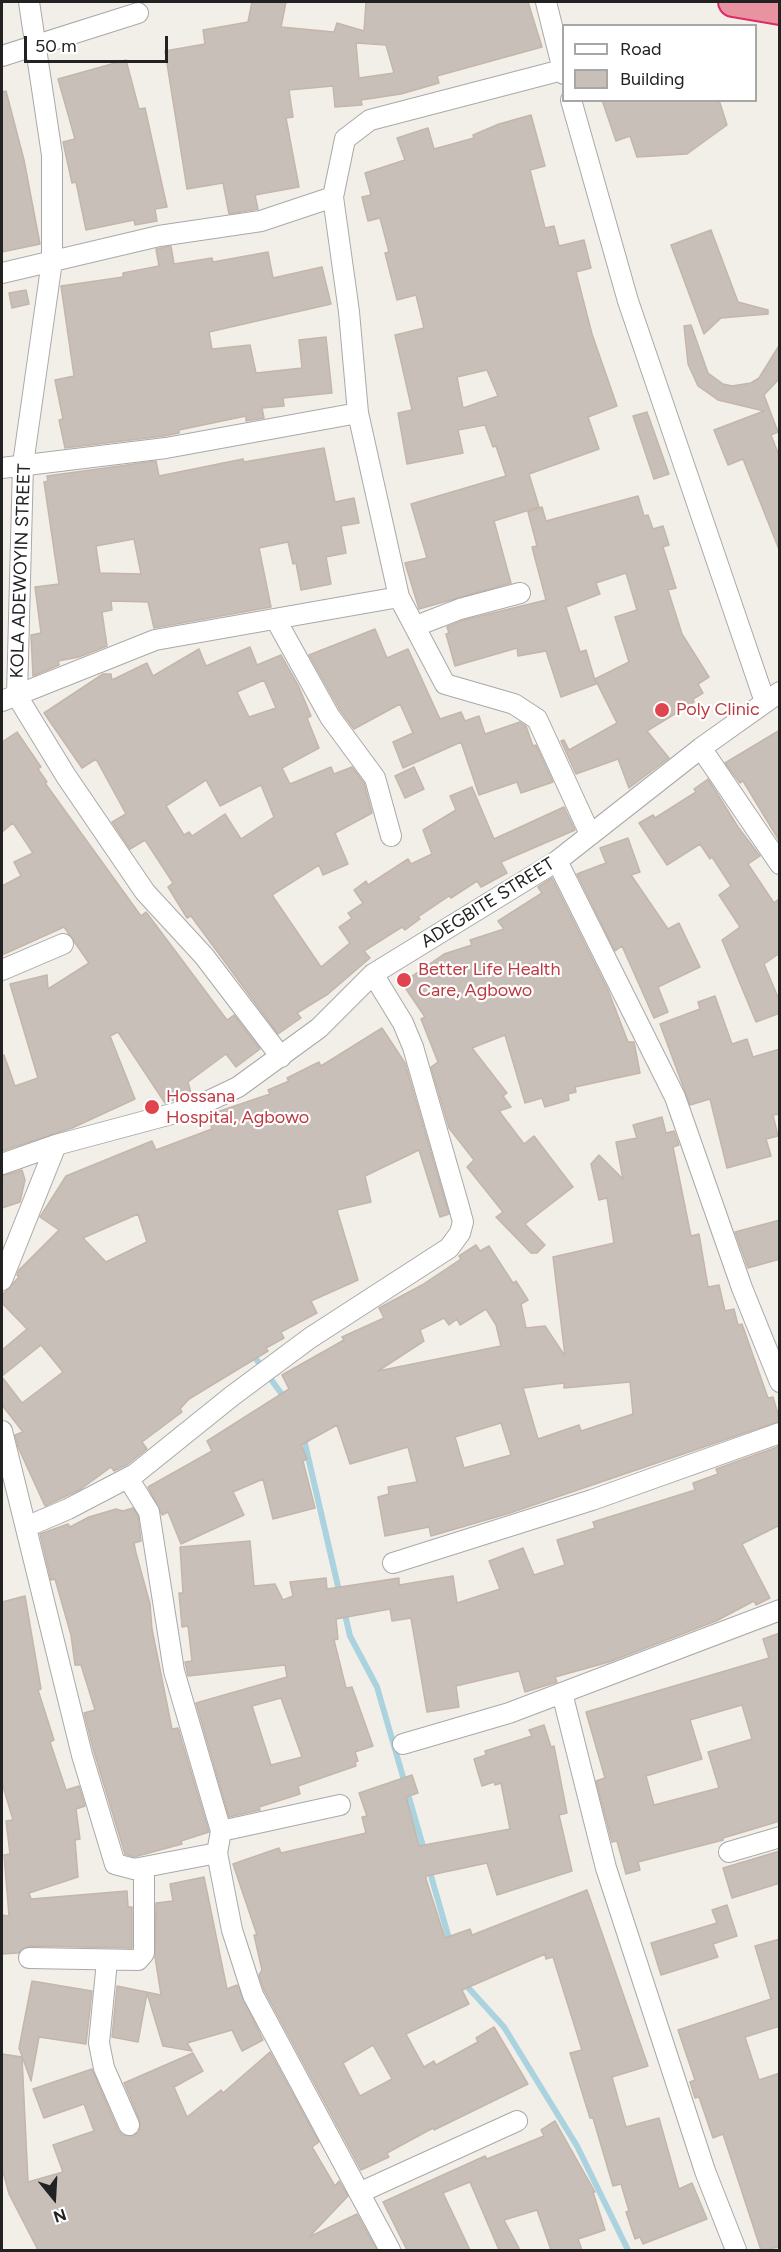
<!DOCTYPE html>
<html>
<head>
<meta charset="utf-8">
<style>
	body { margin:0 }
	#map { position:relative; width:781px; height:2252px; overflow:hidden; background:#f2efe9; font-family:Figtree,sans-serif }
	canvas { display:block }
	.frame { position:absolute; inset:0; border:3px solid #222; pointer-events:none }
	.legend { position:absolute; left:562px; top:24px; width:195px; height:78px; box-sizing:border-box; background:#fff; border:2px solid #a7a7a7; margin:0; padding:8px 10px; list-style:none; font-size:18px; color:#222 }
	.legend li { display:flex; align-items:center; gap:12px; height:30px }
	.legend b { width:30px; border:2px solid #a7a7a7 }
	.north { position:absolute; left:24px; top:2168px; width:60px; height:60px; -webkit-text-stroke:4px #fff; paint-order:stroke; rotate:162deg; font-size:16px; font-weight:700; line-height:24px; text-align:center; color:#222 }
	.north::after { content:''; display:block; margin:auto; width:21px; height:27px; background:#222; clip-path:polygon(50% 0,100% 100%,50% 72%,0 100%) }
	.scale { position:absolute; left:24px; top:36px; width:144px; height:27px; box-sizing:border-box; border:3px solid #222; border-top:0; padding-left:8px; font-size:18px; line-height:21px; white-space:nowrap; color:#222; -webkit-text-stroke:4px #fff; paint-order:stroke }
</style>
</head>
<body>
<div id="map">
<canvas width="781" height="2252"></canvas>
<div class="frame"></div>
<ul class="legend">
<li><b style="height:8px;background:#fff"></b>Road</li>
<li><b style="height:16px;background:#c7bfb8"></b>Building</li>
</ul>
<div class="north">N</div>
<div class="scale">50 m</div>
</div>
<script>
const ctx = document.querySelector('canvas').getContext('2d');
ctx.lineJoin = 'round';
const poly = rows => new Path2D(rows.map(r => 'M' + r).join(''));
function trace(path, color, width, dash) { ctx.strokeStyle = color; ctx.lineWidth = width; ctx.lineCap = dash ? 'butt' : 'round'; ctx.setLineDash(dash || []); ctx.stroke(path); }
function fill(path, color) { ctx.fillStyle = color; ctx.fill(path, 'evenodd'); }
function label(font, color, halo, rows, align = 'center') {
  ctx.font = font + ' Figtree,sans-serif'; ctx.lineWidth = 4.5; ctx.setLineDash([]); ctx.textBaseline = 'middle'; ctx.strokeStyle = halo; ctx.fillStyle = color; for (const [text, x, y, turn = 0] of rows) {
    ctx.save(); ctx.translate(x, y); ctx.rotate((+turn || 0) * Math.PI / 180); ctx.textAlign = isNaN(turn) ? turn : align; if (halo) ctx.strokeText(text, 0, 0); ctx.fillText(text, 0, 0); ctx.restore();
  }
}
const stream = poly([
	[251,1352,286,1400],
	[303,1435,340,1595],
	[344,1610,350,1636,377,1687,425,1853],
	[429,1869,450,1942],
	[464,1983,504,2027,577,2146,628,2250]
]);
const building = poly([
	[252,2,286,2,281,27,334,32,337,23,364,31,366,2,528,2,542,47,437,76,439,83,401,94,361,100,362,105,335,107,333,86,289,90,293,117,286,118,299,187,255,195,258,209,229,214,223,183,187,189,165,51,205,44,203,30,248,22,252,2],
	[356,43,386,45,394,73,359,78,356,43],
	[126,60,139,109,145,108,167,207,155,209,157,221,135,225,134,220,86,230,76,182,72,183,63,142,75,139,58,79,126,60],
	[6,91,24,160,40,244,2,252,2,92,6,91],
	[602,100,719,100,727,125,687,154,637,157,630,136,616,141,602,100],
	[531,115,545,166,530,170,545,228,554,226,559,246,584,240,591,268,576,272,592,334,617,406,588,417,599,449,529,474,539,507,494,521,511,583,419,609,405,563,427,558,411,504,506,476,496,446,493,447,485,425,458,430,463,453,407,464,398,413,412,410,395,335,424,328,416,295,397,300,385,253,389,252,380,218,368,221,362,197,371,195,365,173,405,160,397,138,428,128,434,149,474,138,473,135,499,124,531,115],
	[487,370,498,396,463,408,457,377,487,370],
	[711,230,738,302,768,310,768,314,721,318,704,334,671,245,711,230],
	[171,246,174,264,212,258,213,262,268,252,273,278,322,267,331,304,209,332,212,349,250,345,256,373,302,368,299,340,326,337,332,393,283,398,284,406,262,408,264,418,246,421,246,416,179,430,179,433,164,436,65,448,59,420,63,419,55,380,74,376,61,286,123,277,123,273,159,266,156,249,171,246],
	[26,290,29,304,12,308,9,293,26,290],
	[691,325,708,373,723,384,732,386,751,383,759,378,780,344,780,378,764,395,778,432,771,435,780,458,780,552,743,459,728,465,714,430,764,411,718,400,698,386,688,364,684,326,691,325],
	[647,412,669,474,654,479,633,416,647,412],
	[324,448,335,502,354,498,359,523,341,526,346,553,326,557,331,584,301,590,296,563,293,564,288,542,259,548,271,607,154,628,148,602,111,601,112,610,102,612,107,646,79,657,58,661,59,665,33,676,31,635,41,633,35,587,59,584,44,482,48,481,47,476,156,461,159,476,243,459,244,462,324,448],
	[134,539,141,574,100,573,96,546,134,539],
	[638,496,644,516,648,515,653,529,663,526,669,545,663,547,676,588,668,590,682,634,709,677,698,684,703,693,693,699,694,702,647,731,669,758,629,788,618,759,576,774,561,741,564,740,569,750,617,723,595,679,629,662,615,617,637,610,626,573,596,583,600,594,566,607,580,652,586,650,596,684,561,697,546,651,518,656,517,648,455,666,446,634,449,633,447,627,464,620,546,600,532,547,537,546,528,512,542,507,546,521,638,496],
	[375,629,387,658,408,649,440,719,461,712,465,721,479,716,485,734,520,722,526,726,533,746,536,745,553,782,521,793,517,782,479,795,461,742,403,768,393,742,413,733,400,704,354,729,340,710,309,655,375,629],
	[250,647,257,665,281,655,298,685,311,716,307,718,319,748,282,768,290,784,331,767,334,774,352,767,364,783,372,813,335,833,348,864,323,875,319,865,272,895,321,967,350,943,339,927,352,918,348,913,363,903,354,890,366,881,368,885,408,859,411,864,432,854,423,830,456,810,450,796,472,787,494,839,564,807,575,830,501,862,507,873,481,887,477,881,451,898,449,896,418,917,420,919,405,930,402,927,364,951,370,958,328,994,297,1013,301,1018,278,1034,191,916,187,918,168,887,173,883,145,840,130,849,112,822,126,814,96,759,82,768,44,713,103,674,111,674,112,680,147,663,153,676,199,649,206,666,250,647],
	[264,680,276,708,249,717,237,692,264,680],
	[206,780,220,806,261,785,274,817,241,839,225,814,192,836,189,832,184,835,166,806,206,780],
	[780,730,780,842,743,781,740,783,725,763,780,730],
	[17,732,41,767,38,769,47,782,45,783,141,916,146,912,227,1020,234,1015,260,1049,236,1067,226,1054,188,1082,191,1093,165,1103,118,1032,110,1036,135,1099,72,1128,2,1151,2,1056,4,1055,15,1086,38,1078,10,984,47,975,48,989,89,963,64,927,2,955,2,886,21,876,14,862,33,853,13,823,2,832,2,742,17,732],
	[414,767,424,789,405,798,395,776,414,767],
	[708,779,738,827,760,856,748,864,774,903,780,898,780,953,764,964,780,1002,780,1013,756,1022,722,940,740,927,719,895,731,886,712,857,710,859,700,844,667,865,639,823,653,815,655,818,696,792,694,789,708,779],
	[628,838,640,872,631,875,668,929,679,923,700,967,658,987,668,1012,654,1018,622,946,615,951,577,874,606,863,600,848,628,838],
	[552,878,608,990,628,1042,634,1042,640,1073,575,1087,576,1092,568,1094,569,1100,545,1107,542,1098,525,1103,505,1035,472,1048,507,1093,503,1096,511,1107,499,1111,524,1144,534,1136,573,1187,525,1224,545,1245,537,1253,531,1253,496,1217,503,1212,467,1167,474,1160,449,1128,431,1067,438,1062,421,1019,425,1017,402,983,444,954,472,945,470,940,504,929,498,921,542,893,538,887,552,878],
	[715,996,732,1044,747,1039,753,1057,780,1049,780,1114,773,1115,778,1136,766,1139,771,1156,727,1168,710,1099,690,1105,660,1024,700,1009,698,1002,715,996],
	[382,1028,405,1063,449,1214,440,1217,419,1150,365,1176,371,1202,337,1210,358,1280,311,1301,317,1313,281,1332,284,1338,266,1348,268,1351,189,1399,180,1409,182,1412,142,1442,147,1449,128,1464,114,1471,111,1467,81,1489,45,1506,18,1447,15,1435,23,1432,2,1405,2,1377,22,1403,63,1372,41,1345,2,1376,2,1350,27,1329,2,1303,2,1295,19,1277,17,1275,19,1270,59,1230,40,1217,66,1176,152,1141,156,1150,212,1129,208,1115,270,1094,268,1090,289,1081,287,1078,319,1062,321,1066,382,1028],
	[138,1214,147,1242,106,1262,83,1238,138,1214],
	[662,1117,666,1133,674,1131,679,1145,673,1147,691,1236,699,1234,708,1287,719,1285,725,1311,734,1309,738,1325,742,1324,768,1398,773,1397,780,1421,510,1513,431,1536,429,1527,385,1536,378,1497,389,1494,388,1487,417,1482,408,1447,350,1464,337,1425,301,1445,307,1459,303,1461,315,1508,273,1519,263,1479,233,1492,244,1515,181,1544,168,1512,162,1515,148,1487,212,1451,207,1441,289,1389,282,1375,344,1340,342,1337,384,1318,379,1308,422,1285,461,1259,459,1256,476,1245,480,1251,489,1246,513,1283,516,1281,528,1300,521,1304,526,1328,545,1326,565,1356,553,1257,614,1243,607,1198,599,1200,591,1164,599,1155,623,1179,616,1142,637,1138,633,1125,662,1117],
	[486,1309,496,1325,501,1346,378,1371,424,1341,420,1330,444,1318,449,1325,457,1319,460,1325,486,1309],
	[630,1382,633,1414,581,1431,579,1425,538,1439,523,1388,564,1383,564,1388,630,1382],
	[501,1423,511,1455,464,1468,455,1437,501,1423],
	[22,1170,25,1180,20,1202,2,1208,2,1176,22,1170],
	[780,1220,780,1259,748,1268,735,1232,780,1220],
	[780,1446,780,1525,742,1544,770,1598,756,1605,754,1601,716,1621,609,1662,555,1677,557,1682,525,1692,519,1671,456,1686,459,1707,427,1712,411,1618,392,1621,390,1609,336,1619,338,1639,334,1640,346,1688,352,1687,373,1746,355,1752,358,1761,355,1762,356,1766,298,1786,300,1794,259,1807,260,1810,229,1817,196,1703,287,1677,285,1665,188,1676,185,1662,192,1661,188,1626,182,1627,179,1593,183,1593,180,1547,250,1541,254,1586,275,1584,283,1600,293,1596,290,1582,326,1578,327,1589,399,1578,399,1585,453,1576,457,1603,500,1589,489,1561,523,1548,534,1575,565,1565,557,1540,595,1528,593,1522,695,1490,693,1483,718,1474,716,1469,780,1446],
	[281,1698,302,1757,271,1765,252,1706,281,1698],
	[133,1508,138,1516,141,1541,134,1543,136,1553,150,1604,152,1629,172,1729,178,1728,209,1832,181,1841,182,1844,134,1857,125,1854,94,1752,84,1713,95,1710,81,1665,75,1665,71,1635,55,1579,51,1580,40,1534,68,1524,70,1527,89,1517,116,1509,123,1511,133,1508],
	[25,1596,41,1689,38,1690,54,1740,50,1742,66,1790,79,1786,85,1806,76,1809,80,1839,75,1840,78,1877,29,1893,31,1899,127,1891,128,1907,132,1907,132,1948,29,1946,18,1953,2,1954,2,1915,9,1916,4,1855,10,1854,6,1821,13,1820,2,1783,2,1602,25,1596],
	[780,1633,780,1821,723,1838,723,1840,638,1862,640,1870,626,1874,617,1841,612,1842,596,1781,605,1778,586,1712,769,1658,763,1639,780,1633],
	[742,1705,752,1739,708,1752,719,1788,654,1805,646,1776,702,1759,690,1720,742,1705],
	[544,1725,551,1747,554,1746,567,1813,559,1815,572,1871,497,1895,487,1863,426,1876,426,1879,445,1938,470,1929,472,1935,587,1890,648,2066,612,2077,626,2127,659,2118,679,2189,692,2183,707,2219,643,2244,640,2237,635,2239,626,2212,629,2211,621,2184,613,2186,593,2118,590,2118,581,2089,570,2053,582,2050,553,1957,546,1959,545,1954,462,1990,469,2004,406,2034,424,2067,434,2061,436,2065,478,2042,476,2038,494,2027,528,2084,434,2130,433,2128,387,2153,389,2157,361,2170,264,1990,259,1975,262,1970,254,1935,257,1935,233,1864,279,1848,281,1853,366,1833,362,1817,367,1816,359,1793,412,1775,418,1793,406,1797,419,1846,510,1829,501,1783,495,1785,494,1782,482,1786,474,1759,486,1755,485,1751,532,1736,529,1730,544,1725],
	[373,2045,392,2079,360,2096,343,2063,373,2045],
	[780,1851,780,1883,732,1898,723,1868,780,1851],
	[204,1877,227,1989,237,1985,263,2040,242,2051,232,2030,187,2043,192,2051,163,2046,147,1993,138,2042,112,2037,117,1986,161,1995,155,1957,156,1903,173,1901,170,1884,204,1877],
	[727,1905,737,1936,713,1944,718,1957,661,1975,651,1943,717,1923,712,1910,727,1905],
	[780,1939,780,2026,745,2037,759,2080,780,2073,780,2247,761,2250,723,2134,713,2138,699,2097,695,2098,690,2082,695,2080,678,2030,771,1999,755,1946,780,1939],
	[32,1981,92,1991,86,2044,39,2037,31,2081,19,2048,32,1981],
	[270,2052,319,2142,312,2147,335,2186,339,2181,348,2196,309,2237,357,2214,377,2250,38,2250,9,2194,2,2168,2,2054,22,2057,28,2182,63,2172,53,2145,94,2131,84,2104,44,2118,33,2089,92,2069,118,2130,122,2135,133,2136,139,2132,140,2121,124,2083,193,2053,203,2071,174,2087,187,2117,221,2090,223,2093,270,2052],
	[555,2121,595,2192,593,2192,605,2230,578,2239,582,2250,551,2250,537,2210,504,2220,520,2250,499,2250,470,2182,443,2193,470,2250,407,2250,383,2202,485,2156,487,2159,544,2136,541,2130,555,2121]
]);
const minor = poly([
	[29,2,52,155,52,261,23,464,17,696,66,776,145,892,204,956,281,1057],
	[546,2,564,74],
	[2,56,138,13],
	[562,70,370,120,345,139,333,197,349,312,358,413,399,597,445,684,514,704,537,719,590,834],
	[571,100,628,301,765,702],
	[2,273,159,236,261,221,333,197],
	[2,468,166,448,358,413],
	[276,620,330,717,375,778,391,836],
	[416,626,460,609,520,593],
	[2,701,155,640,399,597],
	[701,748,780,864],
	[557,861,675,1097,742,1288,780,1382],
	[2,970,63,944],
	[2,1164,56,1145,194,1108,238,1087,319,1028,373,974,557,861,701,748,780,692],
	[2,1280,56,1145],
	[2,1431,82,1755,115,1864,134,1869,217,1853],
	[128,1478,149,1512,174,1671,221,1831,217,1853,232,1930,253,1995,390,2250],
	[26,1527,68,1509,135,1474,232,1396,310,1338,449,1248,460,1233,463,1222,459,1207,413,1047,403,1023,373,974],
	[393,1563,592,1500,780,1433],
	[562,1693,606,1868,705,2171,736,2250],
	[403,1744,509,1713,780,1610],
	[221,1831,340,1805],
	[729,1852,780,1837],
	[29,1958,138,1960,144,1953,144,1867],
	[107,1961,99,2043,104,2068,129,2125],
	[361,2192,517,2121]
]);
const highway = poly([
	[733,2,780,10]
]);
const markers = [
	[662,710,8,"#e0444e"],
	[404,980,8,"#e0444e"],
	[152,1107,8,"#e0444e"]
];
const streetNames = [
	["KOLA ADEWOYIN STREET",21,571,-88],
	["ADEGBITE STREET",488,903,-32]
];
const healthNames = [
	["Poly Clinic",676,710],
	["Better Life Health",418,970],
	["Care, Agbowo",418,991],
	["Hossana",166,1097],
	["Hospital, Agbowo",166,1118]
];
trace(stream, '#aad3df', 6);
fill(building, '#c7bfb8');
trace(building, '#c4b6ab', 1.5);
trace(minor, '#a9a9a9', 22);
trace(highway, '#dc2a67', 32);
trace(minor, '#fff', 20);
trace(highway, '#e892a2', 28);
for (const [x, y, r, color] of markers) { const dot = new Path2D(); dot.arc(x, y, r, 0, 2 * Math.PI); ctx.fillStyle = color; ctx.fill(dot); trace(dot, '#fff', 2); }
label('18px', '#222', '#fff', streetNames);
label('18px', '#be3a42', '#fff', healthNames, 'left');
</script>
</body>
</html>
